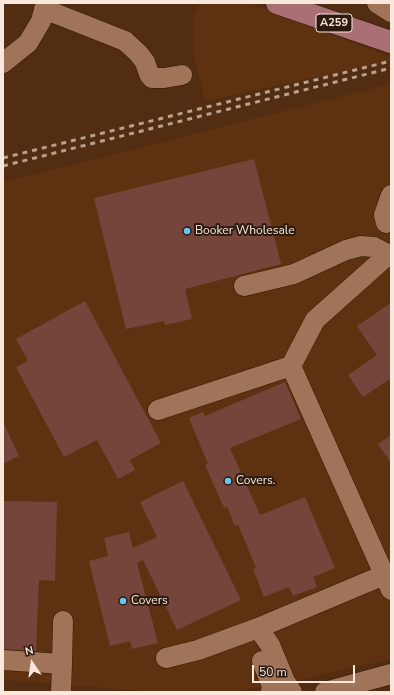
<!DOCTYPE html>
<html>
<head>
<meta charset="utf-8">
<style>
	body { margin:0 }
	#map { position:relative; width:394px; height:695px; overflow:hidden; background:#522d12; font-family:"Nunito Sans",sans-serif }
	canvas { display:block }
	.frame { position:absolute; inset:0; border:4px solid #fbe8dc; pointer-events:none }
	.north { position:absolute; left:12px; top:643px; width:40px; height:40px; -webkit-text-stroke:3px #2c1a0f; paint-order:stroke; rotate:347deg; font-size:11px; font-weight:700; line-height:16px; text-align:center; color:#fbe8dc }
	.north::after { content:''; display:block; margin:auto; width:14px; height:18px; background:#fbe8dc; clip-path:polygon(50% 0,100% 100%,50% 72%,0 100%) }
	.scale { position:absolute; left:252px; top:665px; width:103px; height:18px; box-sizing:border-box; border:2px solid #fbe8dc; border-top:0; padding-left:5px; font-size:12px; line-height:14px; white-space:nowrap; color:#fbe8dc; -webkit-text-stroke:3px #2c1a0f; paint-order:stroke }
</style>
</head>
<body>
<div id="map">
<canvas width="394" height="695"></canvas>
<div class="frame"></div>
<div class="north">N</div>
<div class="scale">50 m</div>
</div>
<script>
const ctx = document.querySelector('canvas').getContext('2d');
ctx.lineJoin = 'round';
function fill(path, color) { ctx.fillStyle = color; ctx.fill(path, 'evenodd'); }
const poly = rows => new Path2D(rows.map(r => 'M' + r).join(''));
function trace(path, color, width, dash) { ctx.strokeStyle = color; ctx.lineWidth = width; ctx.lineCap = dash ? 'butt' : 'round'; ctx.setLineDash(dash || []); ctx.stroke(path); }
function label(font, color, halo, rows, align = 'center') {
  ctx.font = font + ' "Nunito Sans",sans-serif'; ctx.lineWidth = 4; ctx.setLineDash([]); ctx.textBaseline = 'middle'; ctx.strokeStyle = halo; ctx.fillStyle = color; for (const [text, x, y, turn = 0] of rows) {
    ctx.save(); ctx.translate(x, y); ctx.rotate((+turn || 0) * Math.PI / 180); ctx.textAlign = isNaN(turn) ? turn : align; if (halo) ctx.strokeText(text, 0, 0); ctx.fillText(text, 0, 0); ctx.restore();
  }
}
const built = poly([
	[200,3,248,3,391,57,391,61,205,101,193,52,194,14],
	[391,84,391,659,301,680,235,691,160,692,3,680,3,182]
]);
const building = poly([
	[254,159,281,264,185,289,192,319,165,325,164,321,126,329,94,198],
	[85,301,161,443,130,460,135,470,118,479,97,440,64,457,16,367,28,361,16,339],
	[391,303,391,378,363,397,348,375,377,355,357,326],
	[285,382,301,419,230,448,260,515,305,497,335,568,313,577,317,587,293,596,289,587,264,597,253,569,256,568,238,524,235,526,227,506,224,508,205,465,208,464,189,418,203,412,205,416],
	[3,422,19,456,3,464],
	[391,435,391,463,378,444],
	[183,481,241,600,177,630,143,560,137,563,158,643,132,649,130,641,110,646,89,561,108,556,104,538,129,532,133,548,157,537,140,502],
	[3,501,57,502,55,581,39,580,36,651,3,649]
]);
const minor = poly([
	[377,3,391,12],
	[44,9,125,41,139,54,145,62,149,74,152,78,164,78,182,75],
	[3,63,28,43,41,21,46,3],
	[386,223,384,215,391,195],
	[244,286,294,274,346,250,361,246,374,247,391,256],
	[291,366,315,320,389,254],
	[158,410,291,366,391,590],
	[258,628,270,645,285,681,292,692],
	[166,658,198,650,258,628,384,575],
	[3,660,62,664,61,692],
	[262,661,272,686,271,692],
	[62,664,63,621],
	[325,692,391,674]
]);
const major = poly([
	[277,3,391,42]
]);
const rail = poly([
	[3,158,391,61],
	[3,166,391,68]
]);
const markers = [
	[187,231,4,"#6ac3f1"],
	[228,481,4,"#6ac3f1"],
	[123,601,4,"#6ac3f1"]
];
const shields = [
	[334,23,36]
];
const shieldNames = [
	["A259",334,23]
];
const poiNames = [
	["Booker Wholesale",195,231],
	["Covers.",236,481],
	["Covers",131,601]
];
fill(built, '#5e3211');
fill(building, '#75453b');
trace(minor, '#321703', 21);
trace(major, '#321703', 23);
trace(minor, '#9f7458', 20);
trace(major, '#aa6f75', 22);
trace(rail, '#baa08e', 3, [5, 5]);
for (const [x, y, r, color] of markers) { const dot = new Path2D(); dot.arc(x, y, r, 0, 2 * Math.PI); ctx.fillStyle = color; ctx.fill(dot); trace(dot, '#2c1a0f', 1.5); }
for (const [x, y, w] of shields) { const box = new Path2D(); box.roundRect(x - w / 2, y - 9, w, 18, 3); ctx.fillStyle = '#2c1a0f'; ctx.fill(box); trace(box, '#fbe8dc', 1); }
label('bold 11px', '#fbe8dc', null, shieldNames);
label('12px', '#fbe8dc', '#2c1a0f', poiNames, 'left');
</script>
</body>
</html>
